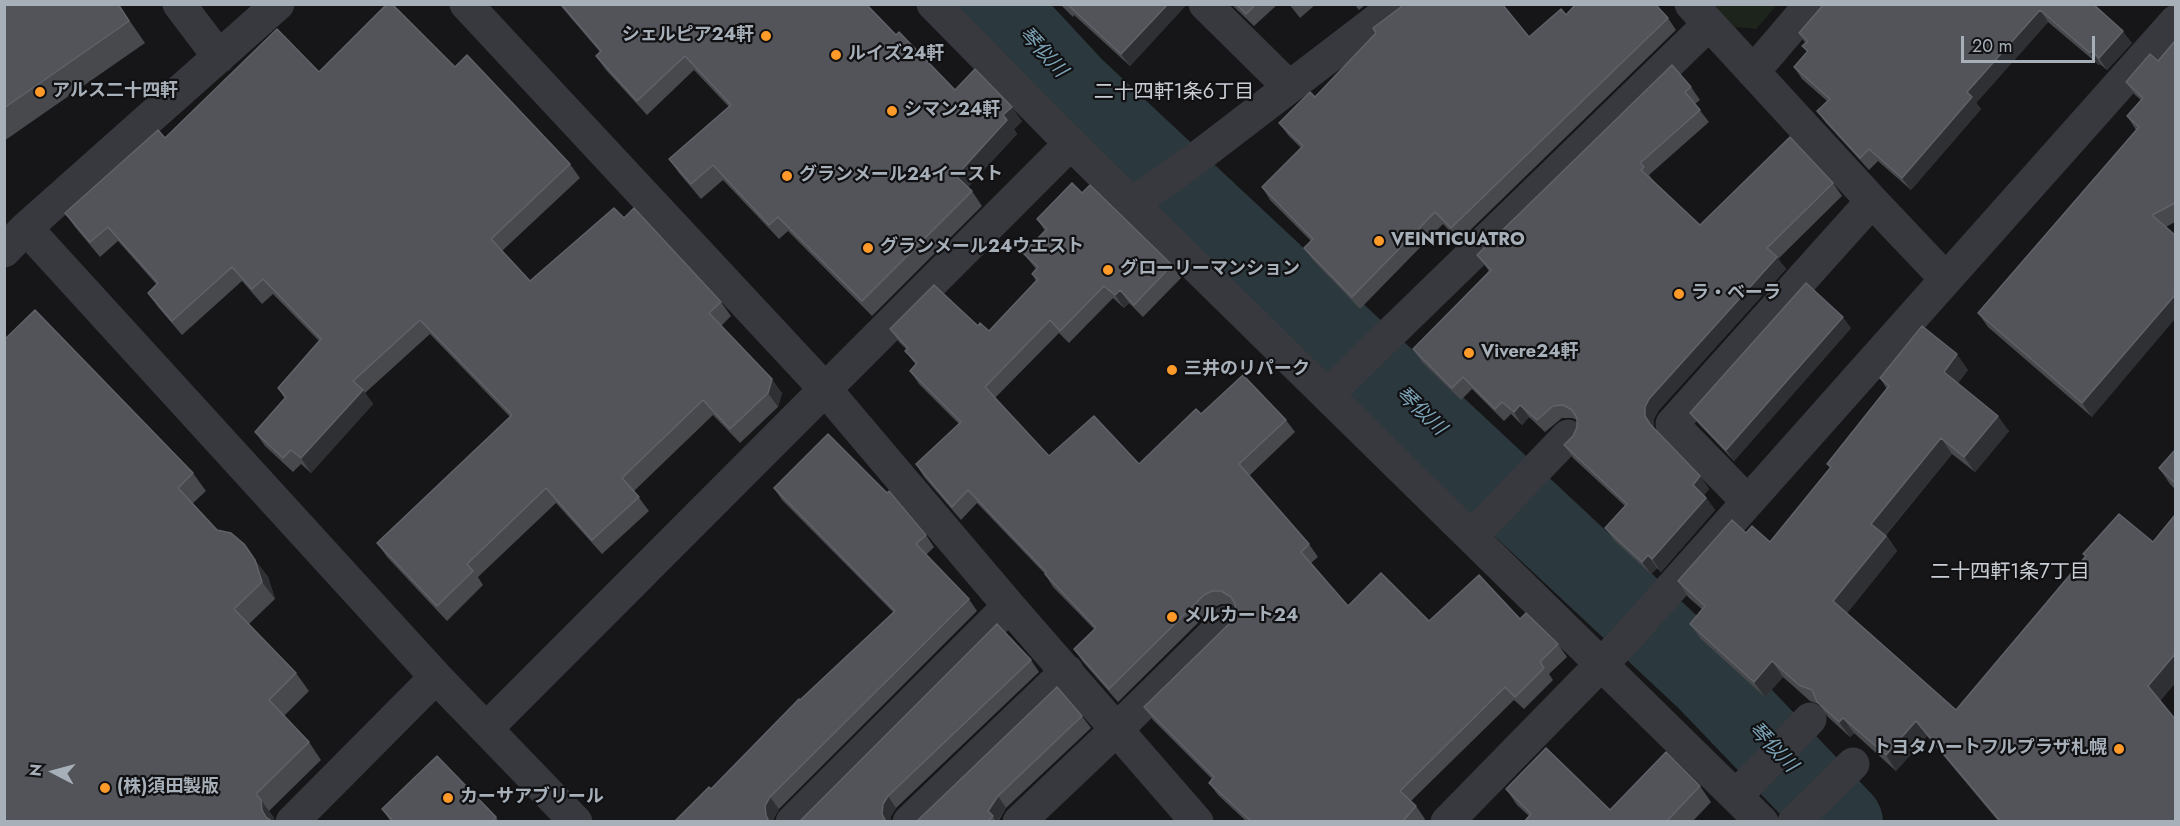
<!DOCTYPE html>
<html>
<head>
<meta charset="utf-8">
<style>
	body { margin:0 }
	#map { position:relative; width:2180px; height:826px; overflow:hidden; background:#161618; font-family:Jost,sans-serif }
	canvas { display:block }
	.frame { position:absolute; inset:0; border:6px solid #a7afb9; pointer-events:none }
	.north { position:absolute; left:24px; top:742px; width:60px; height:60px; -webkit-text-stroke:4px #111113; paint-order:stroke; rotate:276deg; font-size:16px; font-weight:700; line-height:24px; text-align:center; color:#a7afb9 }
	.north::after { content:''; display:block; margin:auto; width:21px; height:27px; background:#a7afb9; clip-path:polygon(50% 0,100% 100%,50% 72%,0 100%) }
	.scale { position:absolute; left:1961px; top:36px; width:134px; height:27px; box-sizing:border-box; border:3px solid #a7afb9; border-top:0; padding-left:8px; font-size:18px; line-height:21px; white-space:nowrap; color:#a7afb9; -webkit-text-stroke:4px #111113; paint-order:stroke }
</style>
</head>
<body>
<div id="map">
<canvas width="2180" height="826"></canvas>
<div class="frame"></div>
<div class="north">N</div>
<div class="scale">20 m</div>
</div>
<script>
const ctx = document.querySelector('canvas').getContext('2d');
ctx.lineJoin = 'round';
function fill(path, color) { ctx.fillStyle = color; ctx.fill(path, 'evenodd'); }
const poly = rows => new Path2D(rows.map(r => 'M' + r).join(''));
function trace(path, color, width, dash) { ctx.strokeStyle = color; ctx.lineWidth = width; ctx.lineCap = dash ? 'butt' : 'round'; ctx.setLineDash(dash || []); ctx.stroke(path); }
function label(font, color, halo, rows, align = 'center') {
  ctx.font = font + ' Jost,"Noto Sans JP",sans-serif'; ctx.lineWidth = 4.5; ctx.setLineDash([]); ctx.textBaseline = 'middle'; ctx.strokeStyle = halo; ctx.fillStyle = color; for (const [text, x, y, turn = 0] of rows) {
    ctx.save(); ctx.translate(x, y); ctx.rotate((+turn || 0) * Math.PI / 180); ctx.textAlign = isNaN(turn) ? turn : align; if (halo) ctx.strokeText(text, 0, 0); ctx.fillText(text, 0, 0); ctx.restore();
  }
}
const green = poly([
	[1713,5,1777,5,1756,29,1735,27]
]);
const river = poly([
	[996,4,1074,88,1707,680,1843,822]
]);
const minor = poly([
	[179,4,219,57],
	[466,4,825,389,1009,606,1197,822],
	[933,4,1061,134,1762,822],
	[1205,4,1289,87],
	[1691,4,1872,201,1946,279],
	[1753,72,1811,4],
	[1132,204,1198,157,1398,4],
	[26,228,436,677,576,822],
	[4,251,26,228,278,4],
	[1328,394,1709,24],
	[1747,501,1672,424,1872,201],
	[1472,536,1568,436],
	[486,729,1071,143],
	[1736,796,1810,719],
	[292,822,436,677],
	[792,822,1009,606],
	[909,822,1067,671],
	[1019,822,1117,729,1226,622],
	[1447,822,1624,641,2176,21],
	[1794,822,1853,764]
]);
const wall = poly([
	[4,4,118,4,145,43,4,141],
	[559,4,866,4,896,35,955,90,1022,121,1014,129,1017,134,968,187,972,191,982,206,872,316,788,231,779,239,723,180,701,199,679,173,669,159,729,107,694,70,647,115,606,70,596,56,600,52],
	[1060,4,1187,4,1130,66,1074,15,1073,17],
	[1231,4,1278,4,1254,26],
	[1289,4,1316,4,1300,18],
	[1354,4,1366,4,1359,10],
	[2093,4,2132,43,2107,70,2100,64,2099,65,2048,22,1976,103,1981,109,1911,190,1878,161,1869,170,1826,123,1817,111,1827,101,1802,79,1794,67,1807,52,1802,46,1805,43,1799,33],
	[1414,6,1529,37,1566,15,1668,18,1676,30,1459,241,1443,224,1360,309,1313,260,1304,248,1311,241,1270,200,1262,187,1301,148,1288,135,1279,123,1315,97],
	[2175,41,2175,222,2166,227,2092,417,1988,327,1978,313,2136,130,2127,116,2141,100,2135,95,2126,82,2158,61],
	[455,67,570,164,580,178,502,251,530,281,624,218,721,302,731,316,721,326,782,393,778,407,740,443,713,415,634,491,649,511,602,554,556,503,478,577,483,585,447,621,387,557,377,543,510,417,430,334,365,393,373,404,311,473,301,464,293,472,265,446,255,432,285,399,278,388,319,341,273,294,262,304,242,281,182,335,158,307,148,293,157,285,118,241,100,257,75,227,65,213,165,138,319,72],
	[1691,87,1700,100,1695,104,1709,122,1649,175,1653,180,1700,225,1833,183,1842,196,1778,259,1786,269,1658,411,1654,419,1654,429,1700,476,1709,489,1704,495,1715,510,1661,572,1657,568,1651,574,1614,540,1605,528,1625,506,1573,458,1564,445,1573,436,1577,427,1577,420,1572,418,1562,418,1545,432,1529,417,1522,425,1511,414,1504,421,1472,389,1461,400,1422,362,1413,349,1489,271,1477,255],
	[1082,193,1172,265,1181,278,1143,317,1129,303,1124,308,1113,298,1069,343,1059,333,995,398,1049,456,1139,464,1201,414,1286,420,1295,432,1249,476,1309,544,1318,557,1311,563,1348,606,1429,621,1520,619,1558,644,1567,657,1549,674,1553,680,1524,709,1514,700,1411,801,1416,806,1425,819,1423,822,1247,822,1218,795,1209,783,1212,779,1153,720,1144,707,1230,623,1235,614,1235,607,1230,604,1221,604,1213,608,1118,702,1083,662,1074,649,1094,629,1053,587,1045,574,977,503,961,520,924,477,916,464,959,424,919,384,910,371,916,365,905,351,907,350,899,342,890,329,978,326,989,331,1036,281,1032,274,1036,269,1023,253,1045,231,1037,219],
	[1851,328,1734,461,1698,423,1690,413],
	[4,340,193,473,206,491,192,504,217,530,255,560,268,577,275,599,249,624,296,673,309,691,284,716,309,742,321,760,269,811,274,818,4,822],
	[1968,370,1958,383,2009,431,1975,472,1952,454,1886,535,1897,551,1847,613,1956,710,2085,556,2083,554,2153,542,2175,515,2175,683,2160,701,2175,822,1999,822,1927,736,1896,771,1854,733,1850,737,1828,717,1819,704,1810,701,1783,677,1765,697,1701,639,1690,624,1703,610,1688,597,1678,581,1746,533,1770,542,1830,468,1827,464,1887,389,1880,378],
	[2175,450,2175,489,2170,484,2159,468],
	[774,488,926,535,934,547,926,555,969,599,977,611,779,809,774,818,711,789,800,700,894,613,782,500],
	[1031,660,1039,672,896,808,891,816,891,822,799,822],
	[1082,716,1091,728,1006,808,998,822,916,822],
	[1700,786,1711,802,1692,822,1524,822,1529,816,1517,805,1506,789,1610,810],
	[382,809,496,817,499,822,391,822]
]);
const shadedWall = poly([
	[1168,4,1187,4,1130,66,1121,54],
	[2040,10,2048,22,1976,103,1981,109,1911,190,1902,178,1967,92],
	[2123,31,2132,43,2107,70,2099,58],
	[2092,51,2100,64,2099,65,2090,53],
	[1012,107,1022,121,1014,129,1017,134,965,190,956,176,1003,115],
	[1777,257,1786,269,1658,411,1654,419,1654,428,1650,424,1645,416,1645,407,1649,399],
	[1120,290,1129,303,1124,308,1115,295],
	[2175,295,2175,319,2092,417,2082,403],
	[1843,317,1851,328,1734,461,1726,450],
	[1957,354,1968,370,1955,387,1944,372],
	[772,379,782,393,778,407,768,393],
	[363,390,373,404,311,473,301,458],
	[1520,405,1529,417,1522,425,1514,412],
	[1998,416,2009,431,1975,472,1964,457],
	[1941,438,1952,454,1882,539,1871,524],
	[1700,476,1709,489,1701,498,1693,485],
	[1706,498,1715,510,1661,572,1652,559],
	[1886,536,1897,551,1844,617,1833,601],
	[1648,555,1657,568,1651,574,1642,562],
	[255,560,268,577,275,599,262,582],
	[2175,654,2175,683,2159,702,2148,686],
	[1772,661,1783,677,1765,697,1754,682],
	[1843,718,1854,733,1850,737,1839,722],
	[1916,721,1927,736,1896,771,1886,755],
	[888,796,896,808,891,816,891,822,886,822,882,814,883,804],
	[998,796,1006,808,997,822,988,811],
	[770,797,779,809,774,818,774,822,769,822,766,815,765,806],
	[261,800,274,818,274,822,269,822,262,810]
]);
const building = poly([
	[4,4,118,4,129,21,4,108,4,4],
	[387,4,392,4,455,67,467,55,570,164,491,239,530,281,614,208,624,218,634,208,721,302,709,313,772,379,768,393,730,429,703,400,622,478,639,497,592,540,546,488,467,564,473,571,437,606,377,543,512,415,420,320,353,381,363,390,301,458,291,450,283,458,255,432,286,397,278,388,321,339,263,279,252,289,232,267,172,321,148,293,158,283,108,227,90,242,65,213,158,130,165,138,277,29,319,72,387,4],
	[561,4,866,4,896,35,899,32,955,90,975,69,1012,107,1003,115,1007,120,956,176,972,191,862,301,778,217,769,225,713,165,691,184,669,159,731,105,685,56,637,101,596,56,601,51,561,4],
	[1067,4,1168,4,1121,54,1067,4],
	[1236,4,1256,4,1246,14,1236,4],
	[1402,4,1413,4,1414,6,1416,4,1502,4,1529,37,1561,9,1566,15,1576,4,1655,4,1668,18,1451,228,1435,212,1352,297,1304,248,1313,239,1262,187,1303,146,1279,123,1310,92,1315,97,1376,33,1373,28,1401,7,1402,4],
	[1824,4,2093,4,2123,31,2099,58,2092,51,2090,53,2040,10,1967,92,1972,97,1902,178,1869,149,1860,158,1817,111,1830,99,1794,67,1808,51,1802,46,1808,41,1799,33,1824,4],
	[2175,41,2175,203,2152,215,2175,235,2175,295,2082,403,1978,313,2139,127,2127,116,2143,98,2126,82,2150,54,2158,61,2175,41],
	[1672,65,1691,87,1685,92,1700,110,1640,163,1644,167,1641,170,1700,225,1790,137,1833,183,1767,248,1777,257,1649,399,1645,407,1645,416,1650,424,1700,476,1693,485,1706,498,1652,559,1648,555,1642,562,1605,528,1627,504,1564,445,1573,436,1577,427,1577,418,1572,410,1563,405,1553,406,1537,420,1520,405,1514,412,1502,402,1495,409,1463,377,1452,388,1413,349,1491,270,1477,255,1672,65],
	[1072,183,1082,193,1090,185,1172,265,1134,305,1120,290,1115,295,1104,286,1060,331,1050,320,985,387,1049,456,1094,416,1139,464,1196,409,1201,414,1243,375,1286,420,1239,464,1309,544,1301,552,1348,606,1381,573,1429,621,1479,575,1520,619,1526,613,1558,644,1540,662,1544,668,1515,697,1505,687,1400,791,1416,806,1402,822,1252,822,1209,783,1214,777,1144,707,1230,623,1235,614,1235,604,1231,597,1221,591,1212,591,1204,595,1109,689,1074,649,1096,628,1045,574,1046,572,968,490,952,507,916,464,961,422,910,371,917,363,905,351,908,348,890,329,934,285,978,326,980,323,989,331,1038,279,1032,274,1038,267,1023,253,1047,229,1037,219,1072,183],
	[1806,283,1843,317,1726,450,1690,413,1806,283],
	[35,310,193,473,178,488,217,530,231,533,244,544,255,560,262,582,234,609,296,673,269,700,309,742,256,794,261,800,262,810,266,817,273,822,4,822,4,340,35,310],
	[1922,326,1957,354,1944,372,1998,416,1964,457,1941,438,1871,524,1886,536,1833,601,1956,710,2086,556,2083,554,2119,514,2153,542,2175,515,2175,654,2148,686,2175,719,2175,822,2001,822,1916,721,1886,755,1843,718,1839,722,1817,702,1812,690,1799,685,1772,661,1754,682,1690,624,1705,606,1678,581,1732,520,1746,533,1752,526,1770,542,1831,467,1827,464,1889,386,1880,378,1922,326],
	[828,434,887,493,889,491,926,535,916,544,969,599,770,797,765,806,766,815,769,822,674,822,709,787,711,789,799,699,800,700,895,611,774,488,828,434],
	[2175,450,2175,483,2159,468,2175,450],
	[997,624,1031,660,888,796,883,804,882,814,886,822,799,822,997,624],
	[1057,687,1082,716,998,796,988,811,993,816,987,822,916,822,1057,687],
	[1546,748,1610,810,1666,752,1700,786,1666,822,1524,822,1531,814,1506,789,1546,748],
	[437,756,496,817,492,822,394,822,382,809,437,756]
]);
const markers = [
	[766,36,6,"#fe9a29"],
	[836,55,6,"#fe9a29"],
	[40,92,6,"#fe9a29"],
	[892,111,6,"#fe9a29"],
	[787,176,6,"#fe9a29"],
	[1379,241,6,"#fe9a29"],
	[868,248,6,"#fe9a29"],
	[1108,270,6,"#fe9a29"],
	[1679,294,6,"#fe9a29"],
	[1469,353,6,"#fe9a29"],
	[1172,370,6,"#fe9a29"],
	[1172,617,6,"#fe9a29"],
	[2119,749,6,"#fe9a29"],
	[105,788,6,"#fe9a29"],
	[448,798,6,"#fe9a29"]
];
const poiNames = [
	["シェルピア24軒",754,36,"right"],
	["ルイズ24軒",848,55],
	["アルス二十四軒",52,92],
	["シマン24軒",904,111],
	["グランメール24イースト",799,176],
	["VEINTICUATRO",1391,241],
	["グランメール24ウエスト",880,248],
	["グローリーマンション",1120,270],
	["ラ・ベーラ",1691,294],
	["Vivere24軒",1481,353],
	["三井のリパーク",1184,370],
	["メルカート24",1184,617],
	["トヨタハートフルプラザ札幌",2107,749,"right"],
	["(株)須田製版",117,788],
	["カーサアブリール",460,798]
];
const waterNames = [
	["琴似川",1042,53,47],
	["琴似川",1420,412,43],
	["琴似川",1772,748,46]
];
const neighbourhoodNames = [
	["二十四軒1条6丁目",1174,93],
	["二十四軒1条7丁目",2010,573]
];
fill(green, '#1c241c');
trace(river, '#2b383d', 80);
trace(minor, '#37393e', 33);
fill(wall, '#47494d');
fill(shadedWall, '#2f3033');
fill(building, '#525459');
trace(building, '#5f6268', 1.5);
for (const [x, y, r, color] of markers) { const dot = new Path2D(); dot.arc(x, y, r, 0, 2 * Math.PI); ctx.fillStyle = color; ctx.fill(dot); trace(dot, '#111113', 2); }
label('bold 18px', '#a7afb9', '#111113', poiNames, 'left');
label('italic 20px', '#7ca3b6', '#111113', waterNames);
label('20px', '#c9ced5', '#111113', neighbourhoodNames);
</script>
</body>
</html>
